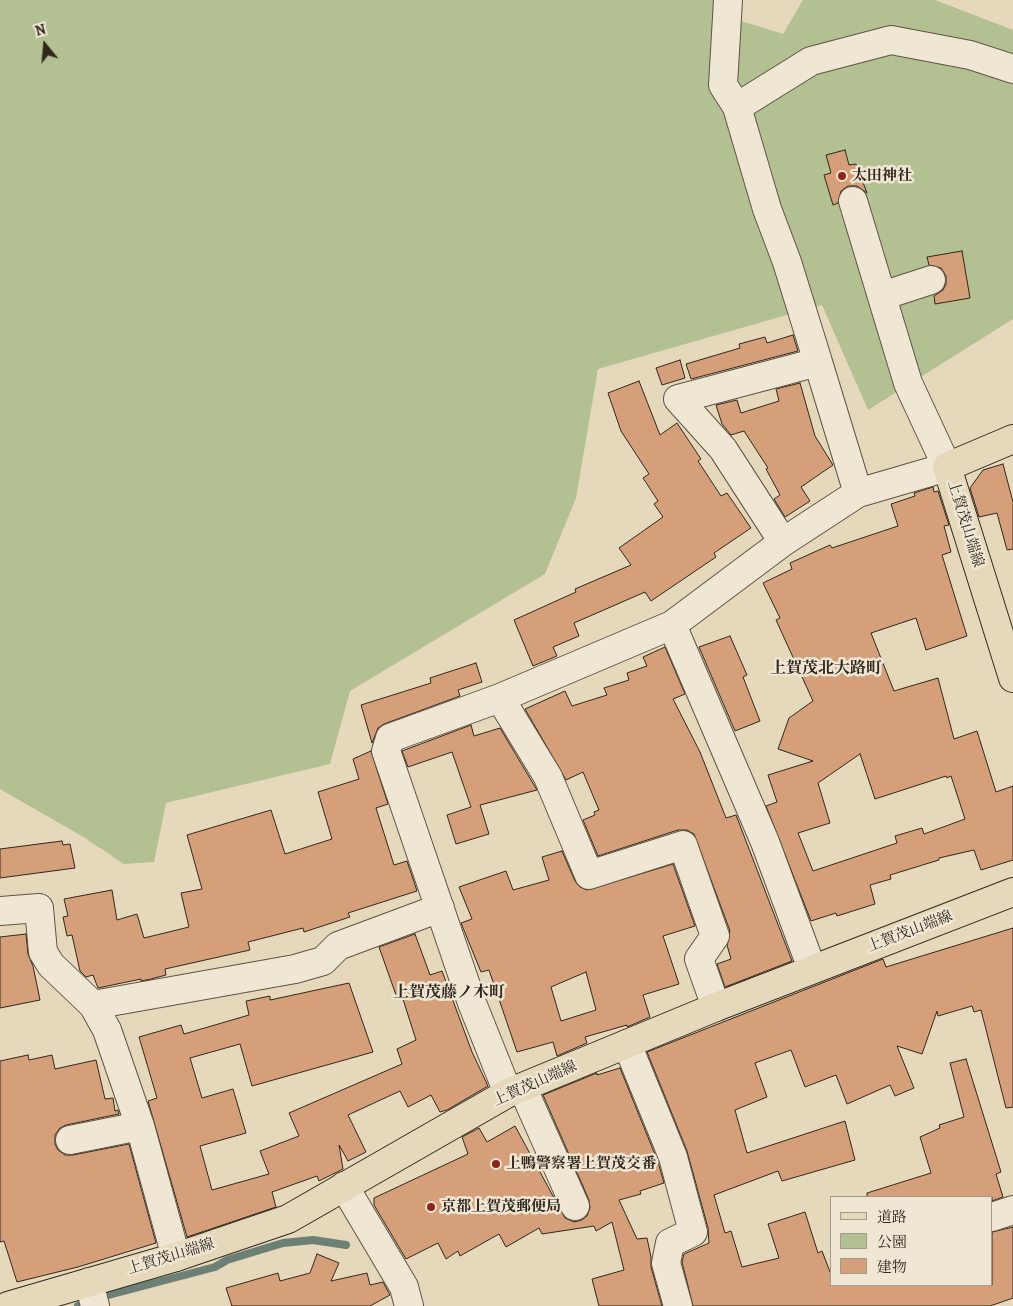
<!DOCTYPE html>
<html>
<head>
<meta charset="utf-8">
<style>
	body { margin:0 }
	#map { position:relative; width:1013px; height:1306px; overflow:hidden; background:#e6d9bb; font-family:Alegreya,"Noto Serif JP",serif }
	canvas { display:block }
	.legend { position:absolute; left:830px; top:1196px; width:162px; height:90px; box-sizing:border-box; background:#efe6d3; border:1px solid #a39a8b; margin:0; padding:6px 9px; list-style:none; font-size:15px; color:#30281e }
	.legend li { display:flex; align-items:center; gap:10px; height:25px }
	.legend b { width:25px; border:1px solid #a39a8b }
	.north { position:absolute; left:20px; top:20px; width:50px; height:50px; -webkit-text-stroke:4px #efe6d3; paint-order:stroke; rotate:343deg; font-size:14px; font-weight:700; line-height:20px; text-align:center; color:#30281e }
	.north::after { content:''; display:block; margin:auto; width:18px; height:22px; background:#30281e; clip-path:polygon(50% 0,100% 100%,50% 72%,0 100%) }
</style>
</head>
<body>
<div id="map">
<canvas width="1013" height="1306"></canvas>
<ul class="legend">
<li><b style="height:6px;background:#e6d9bb"></b>道路</li>
<li><b style="height:14px;background:#b2c092"></b>公園</li>
<li><b style="height:14px;background:#d49f79"></b>建物</li>
</ul>
<div class="north">N</div>
</div>
<script>
const ctx = document.querySelector('canvas').getContext('2d');
ctx.lineJoin = 'round';
function fill(path, color) { ctx.fillStyle = color; ctx.fill(path, 'evenodd'); }
const poly = rows => new Path2D(rows.map(r => 'M' + r).join(''));
function trace(path, color, width, dash) { ctx.strokeStyle = color; ctx.lineWidth = width; ctx.lineCap = dash ? 'butt' : 'round'; ctx.setLineDash(dash || []); ctx.stroke(path); }
function label(font, color, halo, rows, align = 'center') {
  ctx.font = font + ' Alegreya,"Noto Serif JP",serif'; ctx.lineWidth = 5; ctx.setLineDash([]); ctx.textBaseline = 'middle'; ctx.strokeStyle = halo; ctx.fillStyle = color; for (const [text, x, y, turn = 0] of rows) {
    ctx.save(); ctx.translate(x, y); ctx.rotate((+turn || 0) * Math.PI / 180); ctx.textAlign = isNaN(turn) ? turn : align; if (halo) ctx.strokeText(text, 0, 0); ctx.fillText(text, 0, 0); ctx.restore();
  }
}
const green = poly([
	[0,0,715,0,713,12,783,34,803,0,935,0,1013,30,1013,319,868,410,822,305,598,369,576,498,545,574,350,691,330,764,166,803,154,862,124,864,85,838,0,789]
]);
const stream = poly([
	[78,1306,101,1297,215,1267,227,1260,283,1243,313,1240,346,1245]
]);
const building = poly([
	[845,150,849,165,856,164,867,193,857,186,848,186,841,191,838,203,833,205,824,175,831,173,826,155,845,150],
	[962,251,970,298,935,304,934,296,943,290,946,284,946,276,941,268,929,265,927,257,962,251],
	[793,335,798,351,691,379,686,364,740,348,739,344,765,337,767,343,793,335],
	[680,360,685,378,662,385,656,368,680,360],
	[639,381,660,435,677,423,701,459,698,461,721,496,727,493,751,528,714,553,716,557,651,601,645,592,574,623,579,636,553,647,557,656,533,666,514,620,576,592,575,589,631,565,619,548,663,517,654,504,658,501,643,478,649,474,621,431,608,393,639,381],
	[800,383,815,436,833,465,801,487,810,501,785,517,774,499,780,495,766,469,768,468,744,431,731,435,722,424,716,405,737,400,741,413,779,401,776,389,800,383],
	[1003,464,1013,502,1013,549,1007,550,997,513,979,517,970,488,983,470,1003,464],
	[933,487,934,492,938,491,949,525,944,526,951,552,942,555,967,636,926,650,916,618,871,633,894,691,938,678,954,739,977,731,996,792,1013,786,1013,860,981,870,974,850,939,858,939,860,890,875,891,879,870,885,875,904,837,916,836,913,811,921,766,806,777,802,768,775,813,761,778,749,789,718,813,701,776,620,780,618,763,583,792,569,790,563,830,545,832,548,898,526,891,504,915,496,914,493,933,487],
	[860,754,875,799,946,776,947,778,951,776,965,819,924,834,922,828,895,836,897,843,813,871,798,833,830,823,818,783,860,754],
	[730,636,747,675,743,677,760,721,735,731,699,647,730,636],
	[665,647,685,694,673,699,700,752,726,818,736,815,792,961,725,987,717,964,731,959,727,945,730,931,694,834,687,830,678,830,598,856,583,820,595,815,594,812,599,810,583,772,566,780,525,709,565,691,572,706,607,695,604,688,629,680,627,673,647,666,643,657,665,647],
	[476,663,482,682,458,690,460,696,384,724,378,728,372,743,361,705,431,683,430,678,476,663],
	[471,725,474,736,500,728,537,790,480,805,489,834,456,844,447,815,471,807,452,752,408,767,402,751,471,725],
	[371,751,388,804,376,808,394,865,407,861,417,891,348,913,350,917,304,932,303,928,248,942,250,950,165,969,166,975,151,979,141,981,141,979,98,988,93,975,86,977,80,971,72,935,67,936,63,917,68,916,64,899,112,890,117,920,137,914,144,938,189,927,181,893,202,889,187,835,271,810,285,854,332,839,318,792,359,779,353,759,371,751],
	[62,841,63,845,70,844,75,868,0,878,0,849,62,841],
	[562,851,575,881,580,887,587,890,673,864,695,926,663,936,679,984,643,995,650,1017,627,1027,627,1025,585,1037,587,1043,557,1056,553,1042,517,1052,489,970,481,972,461,923,472,919,459,887,506,871,513,890,549,880,542,857,562,851],
	[586,972,596,1010,561,1021,551,987,586,972],
	[1013,928,1013,1107,1006,1108,981,1010,974,1012,972,1006,938,1016,937,1011,922,1054,897,1046,914,1088,895,1096,890,1085,847,1104,836,1075,805,1087,791,1050,755,1063,767,1097,735,1110,747,1153,845,1121,855,1160,782,1181,778,1171,714,1195,725,1233,731,1231,742,1267,779,1258,768,1224,805,1212,818,1253,822,1251,832,1277,832,1285,992,1285,992,1232,1013,1227,1013,1298,990,1306,693,1306,682,1262,684,1254,709,1243,708,1228,687,1151,647,1052,883,959,886,967,1013,928],
	[26,934,28,954,33,966,40,1000,0,1008,0,937,26,934],
	[415,934,430,975,442,971,472,1052,488,1086,447,1110,440,1112,431,1095,408,1107,400,1091,348,1115,366,1152,348,1161,339,1145,343,1169,319,1181,317,1176,272,1192,276,1207,187,1237,148,1101,157,1098,139,1037,181,1025,184,1034,249,1015,246,1001,270,996,270,1000,349,983,373,1052,252,1086,240,1044,190,1058,202,1098,233,1089,246,1133,200,1146,212,1190,269,1174,260,1151,299,1136,289,1113,402,1064,397,1049,416,1040,401,993,396,995,379,947,415,934],
	[28,1055,29,1060,52,1055,55,1069,96,1060,105,1099,113,1098,115,1111,118,1110,119,1114,66,1125,60,1128,55,1135,55,1144,58,1150,65,1155,73,1155,129,1144,156,1243,78,1267,17,1282,4,1241,0,1242,0,1061,28,1055],
	[966,1059,1001,1172,996,1174,1003,1197,992,1201,992,1197,867,1197,867,1193,931,1173,920,1137,940,1128,939,1125,964,1117,950,1063,966,1059],
	[620,1068,658,1162,664,1183,640,1191,641,1194,619,1200,637,1239,647,1238,651,1257,651,1267,662,1306,599,1306,592,1279,624,1270,612,1222,596,1231,594,1226,542,1234,539,1228,506,1247,499,1234,460,1256,458,1251,446,1259,438,1243,406,1259,374,1205,374,1198,468,1154,462,1137,479,1128,487,1142,515,1126,565,1218,574,1222,582,1220,587,1216,590,1208,589,1200,543,1095,597,1073,597,1075,620,1068],
	[317,1254,339,1263,331,1281,367,1273,370,1285,383,1282,390,1295,370,1306,232,1306,226,1288,278,1273,280,1281,310,1273,317,1254]
]);
const minor = poly([
	[728,0,723,85,737,107,767,209,787,262,818,362],
	[737,107,811,61,891,40,970,55,1013,69],
	[882,296,931,280],
	[783,542,723,449,678,399,818,362,858,493],
	[672,625,765,842,812,969],
	[500,698,548,777,589,875,683,845,715,936,699,959,716,1007],
	[0,911,39,908,43,952,51,965,93,1005,107,1030,140,1126,176,1257],
	[93,1005,295,969,323,961,338,946,440,908],
	[627,1044,673,1157,693,1232,670,1243,666,1263,678,1306],
	[523,1089,575,1206],
	[508,1093,472,1003,386,751,390,738,500,698,672,625,783,542,858,493,947,467,908,383,853,201],
	[70,1140,140,1126],
	[344,1186,404,1287,409,1306],
	[992,1217,1013,1210],
	[89,1282,95,1306]
]);
const major = poly([
	[1013,439,947,467,1013,678],
	[8,1306,176,1257,288,1219,508,1093,716,1007,1013,892]
]);
const markers = [
	[842,176,5,"#8f2418"],
	[496,1164,5,"#8f2418"],
	[431,1207,5,"#8f2418"]
];
const poiNames = [
	["太田神社",852,176],
	["上鴨警察署上賀茂交番",506,1164],
	["京都上賀茂郵便局",441,1207]
];
const streetNames = [
	["上賀茂山端線",965,524,73],
	["上賀茂山端線",910,932,-21],
	["上賀茂山端線",535,1084,-24],
	["上賀茂山端線",171,1257,-17]
];
const neighbourhoodNames = [
	["上賀茂北大路町",826,669],
	["上賀茂藤ノ木町",449,993]
];
fill(green, '#b2c092');
trace(stream, '#6d8076', 8);
fill(building, '#d49f79');
trace(building, '#30281e', 1);
trace(minor, '#5e5445', 30);
trace(major, '#30281e', 30);
trace(minor, '#efe6d3', 28);
trace(major, '#e6d9bb', 28);
for (const [x, y, r, color] of markers) { const dot = new Path2D(); dot.arc(x, y, r, 0, 2 * Math.PI); ctx.fillStyle = color; ctx.fill(dot); trace(dot, '#efe6d3', 2); }
label('bold 15px', '#30281e', '#efe6d3', poiNames, 'left');
label('15px', '#30281e', '#efe6d3', streetNames);
label('bold 16px', '#30281e', '#efe6d3', neighbourhoodNames);
</script>
</body>
</html>
